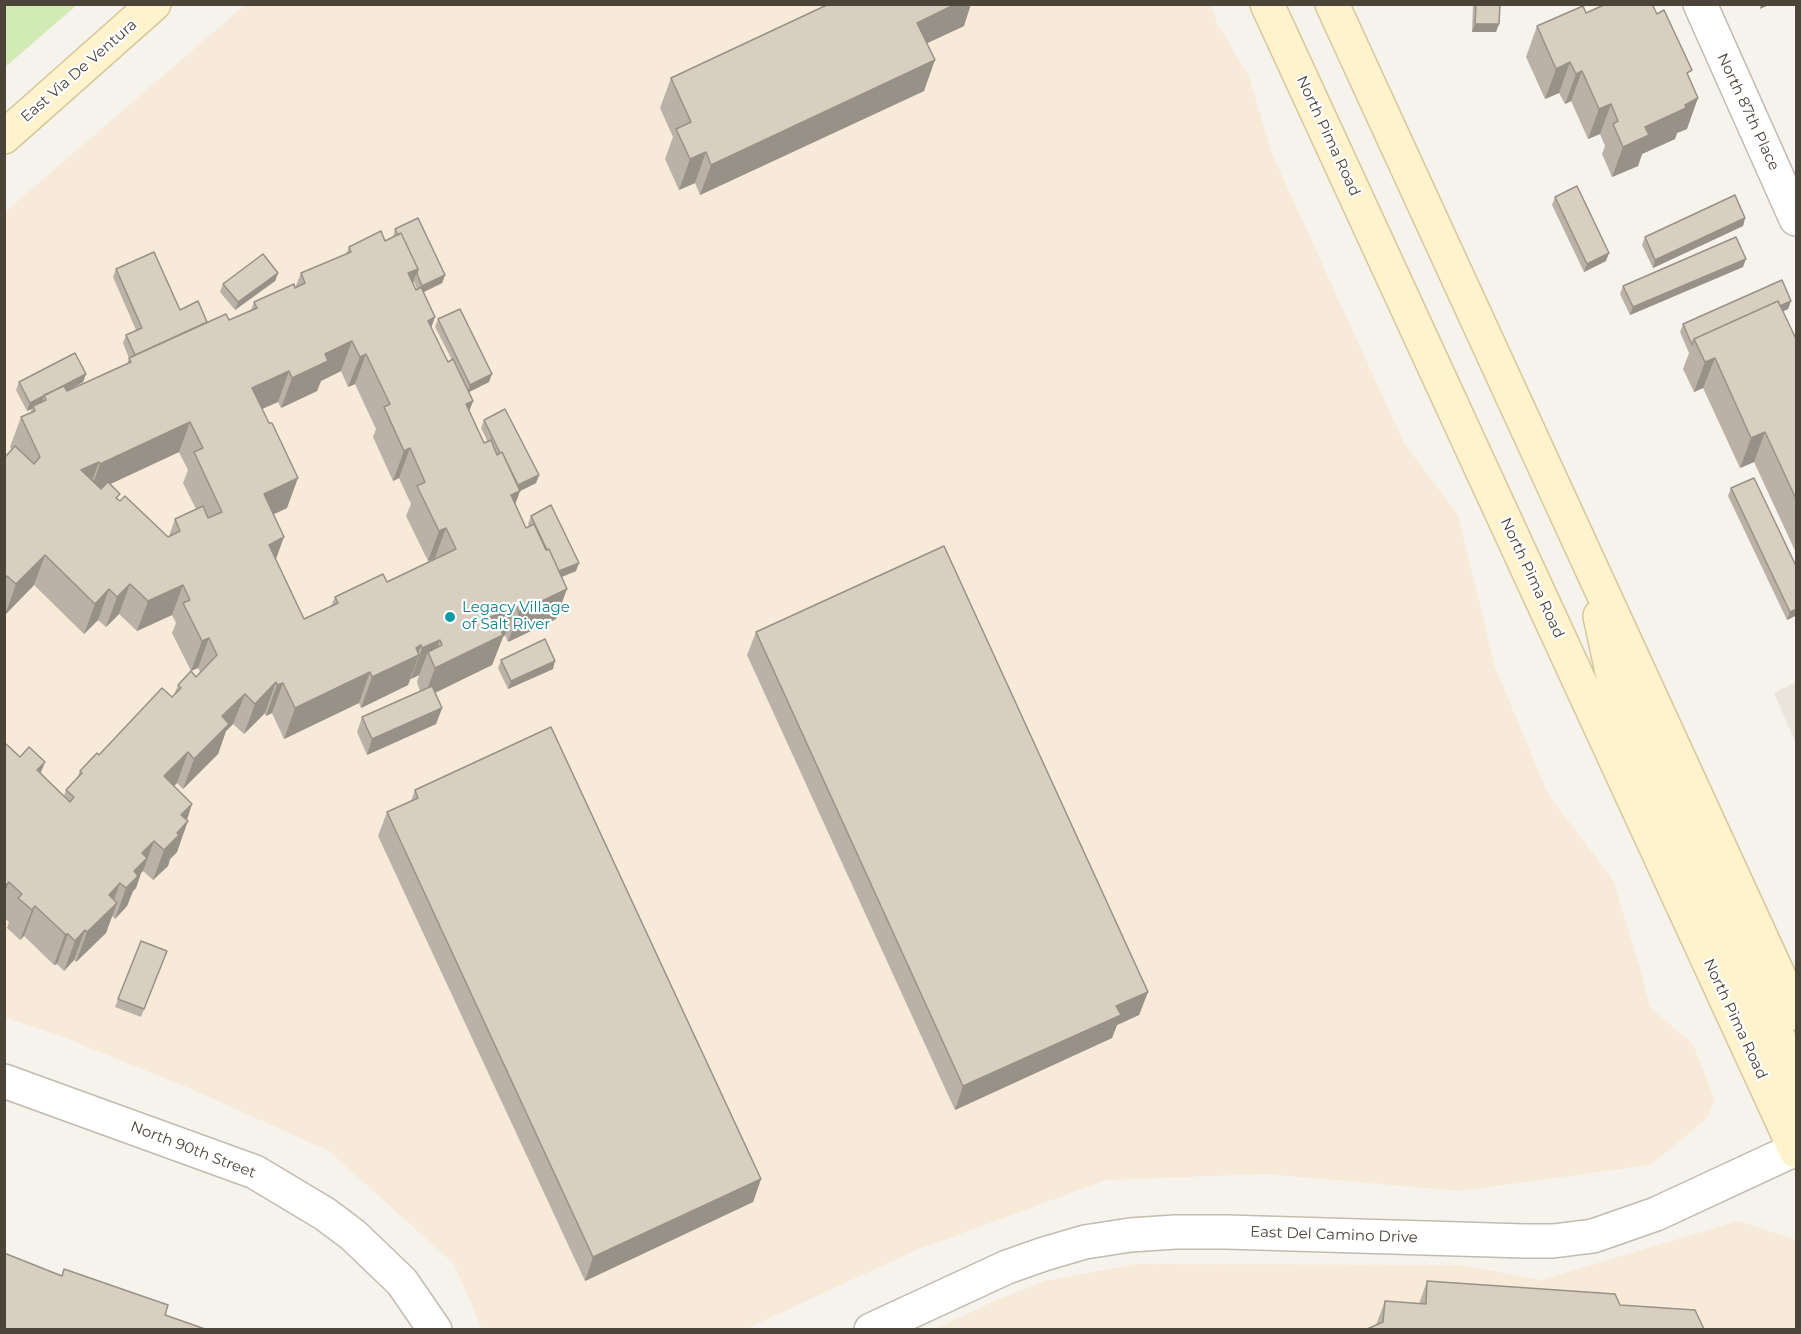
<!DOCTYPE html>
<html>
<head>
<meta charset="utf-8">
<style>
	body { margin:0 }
	#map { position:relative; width:1801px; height:1334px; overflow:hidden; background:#f6f3ec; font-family:Montserrat,sans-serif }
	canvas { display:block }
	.frame { position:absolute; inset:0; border:6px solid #4b4439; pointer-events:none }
</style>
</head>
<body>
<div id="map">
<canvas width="1801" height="1334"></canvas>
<div class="frame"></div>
</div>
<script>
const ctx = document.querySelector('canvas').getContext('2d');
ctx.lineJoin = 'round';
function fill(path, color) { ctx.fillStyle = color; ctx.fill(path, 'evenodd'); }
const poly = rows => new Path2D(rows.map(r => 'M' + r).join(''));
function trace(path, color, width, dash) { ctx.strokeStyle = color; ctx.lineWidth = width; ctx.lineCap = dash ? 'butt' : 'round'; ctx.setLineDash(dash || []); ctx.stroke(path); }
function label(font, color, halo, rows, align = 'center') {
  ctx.font = font + ' Montserrat,sans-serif'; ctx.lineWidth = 4.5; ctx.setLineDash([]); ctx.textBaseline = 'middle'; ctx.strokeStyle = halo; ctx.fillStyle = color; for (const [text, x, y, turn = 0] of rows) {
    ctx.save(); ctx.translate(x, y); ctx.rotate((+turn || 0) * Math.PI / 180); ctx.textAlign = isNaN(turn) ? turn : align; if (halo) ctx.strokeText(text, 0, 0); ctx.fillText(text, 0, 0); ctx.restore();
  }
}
const residential = poly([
	[1796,682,1796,743,1774,693]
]);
const commercial = poly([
	[1210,4,1217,23,1249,77,1272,154,1404,443,1458,515,1495,667,1548,794,1613,880,1640,968,1650,1008,1693,1044,1715,1101,1706,1119,1650,1165,1460,1191,1266,1174,1106,1180,914,1251,746,1329,482,1329,454,1264,329,1151,189,1088,58,1035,5,1017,5,212,245,5],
	[1738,1221,1796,1240,1796,1329,934,1330,999,1299,1045,1281,1136,1264,1461,1265,1541,1280]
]);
const green = poly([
	[5,4,77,4,77,5,5,67]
]);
const street = poly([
	[1700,4,1796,219],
	[4,1081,255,1172,325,1214,353,1235,402,1282,435,1330],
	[871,1330,1007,1267,1044,1254,1085,1242,1130,1235,1176,1232,1226,1232,1525,1241,1553,1241,1593,1236,1656,1214,1796,1149]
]);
const secondary = poly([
	[1267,4,1796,1151],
	[1332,4,1796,1013],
	[4,137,154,4],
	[1600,616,1613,677,1792,1067,1796,1100,1796,1138]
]);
const wall = poly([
	[1473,4,1500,4,1496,32,1472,32],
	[1586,13,1689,78,1687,129,1677,133,1675,139,1642,154,1638,166,1612,177,1602,154,1605,146,1600,134,1588,139,1571,101,1565,104,1559,93,1545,99,1526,57,1537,26],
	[964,26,927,43,924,91,700,195,695,183,679,190,665,159,673,137,660,108,671,78],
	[1555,197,1606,261,1584,272,1552,205],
	[1745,218,1743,226,1653,268,1642,245,1645,237],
	[395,229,445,275,442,283,423,292,431,328,448,362,452,360,435,327,438,319,489,382,469,392,473,401,469,411,484,443,488,442,481,428,484,420,539,475,536,483,520,491,515,504,526,528,529,526,528,524,531,516,576,571,562,577,556,619,508,642,505,635,503,637,492,665,435,693,442,708,436,724,367,755,357,732,362,717,420,691,417,682,419,675,411,679,411,678,408,685,361,708,359,703,284,739,272,713,266,716,265,713,244,734,233,724,226,731,218,754,183,789,177,783,174,786,192,804,177,852,170,859,168,866,153,880,143,871,141,873,136,888,133,891,127,906,115,919,112,916,106,933,76,962,74,960,64,971,57,964,54,965,24,936,20,940,7,928,9,922,4,918,4,742,20,757,41,773,64,796,66,790,77,778,80,771,172,697,174,695,178,685,191,671,172,633,176,623,172,615,137,631,119,614,106,627,98,620,84,634,34,585,5,615,4,614,4,455,6,456,12,450,10,447,21,417,30,413,32,409,27,411,16,390,19,382,86,374,83,382,67,391,127,364,129,358,123,343,126,335,136,330,113,277,116,269,180,310,207,322,229,320,251,310,254,302,295,288,301,273,346,254,349,247,385,241,393,237],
	[414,282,417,289,416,290,413,284],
	[341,371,348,387,355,384,376,429,373,437,393,481,399,478,411,504,406,516,428,561,436,559,387,582,335,597,331,606,304,619,276,560,274,514,287,508,262,409,278,402,281,408,317,391,321,381],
	[179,452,188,470,183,483,196,509,175,519,169,536,168,537,118,499,110,484],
	[198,668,200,672,196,677,191,671],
	[1743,267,1630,315,1620,294,1623,286],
	[278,273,275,281,235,310,220,292,223,284],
	[1791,301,1788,309,1783,311,1797,341,1797,555,1754,462,1740,468,1703,388,1694,392,1683,369,1689,353,1680,332,1683,324],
	[1731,488,1797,615,1787,620,1728,496],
	[756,632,1148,992,1139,1015,1117,1025,1112,1038,955,1110,747,655],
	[501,660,553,669,508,689,498,668],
	[415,790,761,1179,753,1202,585,1281,378,836,387,812,411,801],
	[141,941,167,951,141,1017,115,1007],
	[1427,1281,1615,1294,1376,1325,1385,1301,1419,1304]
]);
const shadedWall = poly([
	[956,4,971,4,964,26,906,53,917,23],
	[1761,4,1771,4,1760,9],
	[1475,24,1499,24,1496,32,1472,32],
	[935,60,924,91,700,195,711,165],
	[1570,62,1559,93,1545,99,1556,69],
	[1582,71,1571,101,1565,104,1576,74],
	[1698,98,1687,129,1677,133,1675,139,1642,154,1638,166,1612,177,1623,147,1645,127,1685,105],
	[1611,104,1600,134,1588,139,1599,109],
	[706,152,695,183,679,190,690,159],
	[1745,218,1743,226,1653,268,1655,260],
	[1609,253,1606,261,1584,272,1587,264],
	[1746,259,1743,267,1630,315,1633,307],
	[418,269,407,299,408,273],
	[278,273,275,281,235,310,238,302],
	[445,275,442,283,420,294,422,286],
	[1791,301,1788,309,1699,349,1697,344],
	[435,317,424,348,428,321],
	[352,341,341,371,321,381,317,391,281,408,292,378,325,354],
	[366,354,355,384,348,387,360,357],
	[1715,358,1703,388,1694,392,1705,362],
	[289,371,278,402,241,418,252,388],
	[86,374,83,382,46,402,46,400,44,396],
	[492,374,489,382,467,393,470,385],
	[44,396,41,404,33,406,32,409,27,411,30,403],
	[473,401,462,431,466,404],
	[190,422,179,452,89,494,100,464],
	[1765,432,1754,462,1740,468,1751,438],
	[410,448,399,478,393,481,404,451],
	[99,462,88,492,81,470],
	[539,475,536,483,514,494,517,486],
	[298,478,287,508,253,524,264,494],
	[520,491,509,521,511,495],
	[446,528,435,558,428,561,439,531],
	[284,537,273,567,269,545],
	[45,555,34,585,5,615,16,584],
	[579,563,576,571,554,580,557,572],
	[130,584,119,614,106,627,117,597],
	[183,585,172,615,137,631,148,601],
	[109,589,98,620,84,634,95,604],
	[567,589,556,619,508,642,519,612],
	[516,605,505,635,503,637,492,665,424,698,435,668,484,620],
	[1797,609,1797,615,1787,620,1790,612],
	[209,638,198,668,191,671,202,641],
	[440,640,432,662,428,652,419,675,411,679,422,648],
	[421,645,417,656,419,655,408,685,361,708,372,677,416,648],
	[555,661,553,669,508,689,511,681],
	[370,672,359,703,284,739,295,708],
	[276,682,265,713,244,734,255,704],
	[283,683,272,713,266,716,277,685],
	[245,694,233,724,226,731,218,754,183,789,194,759,222,716],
	[442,708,436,724,367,755,372,739],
	[188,752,177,783,153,806,164,776],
	[45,762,33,793,37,770],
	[192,804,185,825,188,821,177,852,170,859,168,866,153,880,164,850,181,815],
	[154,841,143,871,141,873,136,888,133,891,127,906,115,919,126,888,142,853],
	[9,882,4,894,4,888,6,885],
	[120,883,111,908,117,903,106,933,76,962,87,932,109,895],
	[35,906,24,936,20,940,32,910],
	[85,930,74,960,64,971,75,941],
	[65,934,68,934,57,964,54,965],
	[1148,992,1139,1015,1117,1025,1112,1038,955,1110,963,1086,1116,1006],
	[761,1179,753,1202,585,1281,593,1257]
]);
const building = poly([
	[829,4,956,4,917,23,935,60,711,165,706,152,690,159,676,129,691,122,671,78,829,4],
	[1476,4,1500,4,1499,24,1475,24,1476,4],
	[1606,4,1652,4,1657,14,1664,10,1692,70,1687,73,1698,98,1685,105,1686,108,1645,127,1649,135,1623,147,1613,124,1618,121,1611,104,1599,109,1582,71,1576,74,1570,62,1556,69,1537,26,1583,6,1586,13,1606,4],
	[1577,186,1609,253,1587,264,1555,197,1577,186],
	[1735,195,1745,218,1655,260,1645,237,1735,195],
	[418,218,445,275,422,286,417,274,418,269,401,233,398,235,395,229,418,218],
	[381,231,385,241,401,233,418,269,408,273,416,290,421,287,435,317,428,321,448,362,453,359,473,401,466,404,484,443,491,440,497,455,502,452,520,491,511,495,526,528,534,524,546,550,549,549,567,589,519,612,516,605,484,620,487,627,497,622,503,635,435,668,428,652,442,645,440,640,422,648,421,645,416,648,419,655,372,677,370,672,295,708,283,683,277,685,276,682,255,704,245,694,222,716,229,724,194,759,188,752,164,776,192,804,181,815,188,821,177,833,179,835,164,850,154,841,142,853,147,858,134,871,138,876,126,888,120,883,109,895,117,903,87,932,85,930,75,941,68,934,65,934,35,906,32,910,18,898,22,894,9,882,6,885,4,884,4,742,20,757,29,747,45,762,37,770,70,802,74,797,66,790,82,773,80,771,97,753,99,755,162,688,172,697,181,688,178,685,191,671,196,677,217,655,209,638,202,641,183,603,190,600,183,585,148,601,130,584,117,597,109,589,95,604,45,555,16,584,7,576,4,579,4,455,6,456,15,446,34,464,40,457,21,417,35,411,33,406,46,400,44,395,64,386,67,391,131,362,129,358,226,314,229,320,257,308,254,302,294,284,295,288,305,283,301,273,351,252,349,247,381,231],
	[352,341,360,357,366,354,390,404,384,407,404,451,410,448,425,482,417,486,439,531,446,528,456,549,387,582,383,574,335,597,338,603,304,619,269,545,284,537,264,494,298,478,272,423,269,423,252,388,289,371,292,378,328,361,325,354,352,341],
	[190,422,203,448,194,452,222,512,208,518,203,506,175,519,180,531,168,537,125,496,120,501,116,498,120,494,108,482,101,489,81,470,99,462,100,464,190,422],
	[1736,237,1746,259,1633,307,1623,286,1736,237],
	[154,252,180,310,198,301,207,322,135,355,126,335,142,328,116,269,154,252],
	[263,254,278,273,238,302,223,284,263,254],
	[1782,280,1791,301,1780,306,1778,301,1694,339,1692,345,1683,324,1782,280],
	[1778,301,1797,341,1797,501,1765,432,1751,438,1715,358,1705,362,1694,339,1778,301],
	[460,309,492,374,470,385,438,319,460,309],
	[75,353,86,374,30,403,19,382,75,353],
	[505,409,539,475,518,485,502,452,500,453,484,420,505,409],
	[1754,478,1797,568,1797,609,1790,612,1731,488,1754,478],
	[551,505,579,563,559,571,549,549,547,550,531,516,551,505],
	[944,546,1148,992,1116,1006,1121,1015,963,1086,756,632,944,546],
	[545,639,555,661,511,681,501,660,545,639],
	[432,686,442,708,372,739,362,717,432,686],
	[551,727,761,1179,593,1257,387,812,418,798,415,790,551,727],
	[141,941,167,951,144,1009,118,999,141,941],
	[4,1253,62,1276,64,1269,168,1305,165,1315,205,1329,4,1329,4,1253],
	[1427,1281,1615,1294,1620,1305,1695,1310,1704,1329,1367,1329,1383,1322,1385,1301,1426,1304,1427,1281]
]);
const markers = [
	[450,617,6,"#0f9aa8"]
];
const streetNames = [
	["East Via De Ventura",79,71,-41],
	["North 87th Place",1748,112,65],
	["North Pima Road",1328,136,65],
	["North Pima Road",1532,578,65],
	["North Pima Road",1735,1019,65],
	["North 90th Street",193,1150,21],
	["East Del Camino Drive",1334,1235,2]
];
const cultureNames = [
	["Legacy Village",462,608],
	["of Salt River",462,625]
];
fill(residential, '#eae5da');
fill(commercial, '#f7ead8');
fill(green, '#d2eab5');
trace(street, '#c2bbae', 36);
trace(secondary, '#d6c79b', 36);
trace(street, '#fff', 33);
trace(secondary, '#fff3cd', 33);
fill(wall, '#bab2a6');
fill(shadedWall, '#979187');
fill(building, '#d8cfc1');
trace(building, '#979187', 1.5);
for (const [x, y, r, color] of markers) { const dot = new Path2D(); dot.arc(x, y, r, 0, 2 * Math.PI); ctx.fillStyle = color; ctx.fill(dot); trace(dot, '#fff', 2); }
label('15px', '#4b4439', '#fff', streetNames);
label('15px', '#0d838f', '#fff', cultureNames, 'left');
</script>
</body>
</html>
